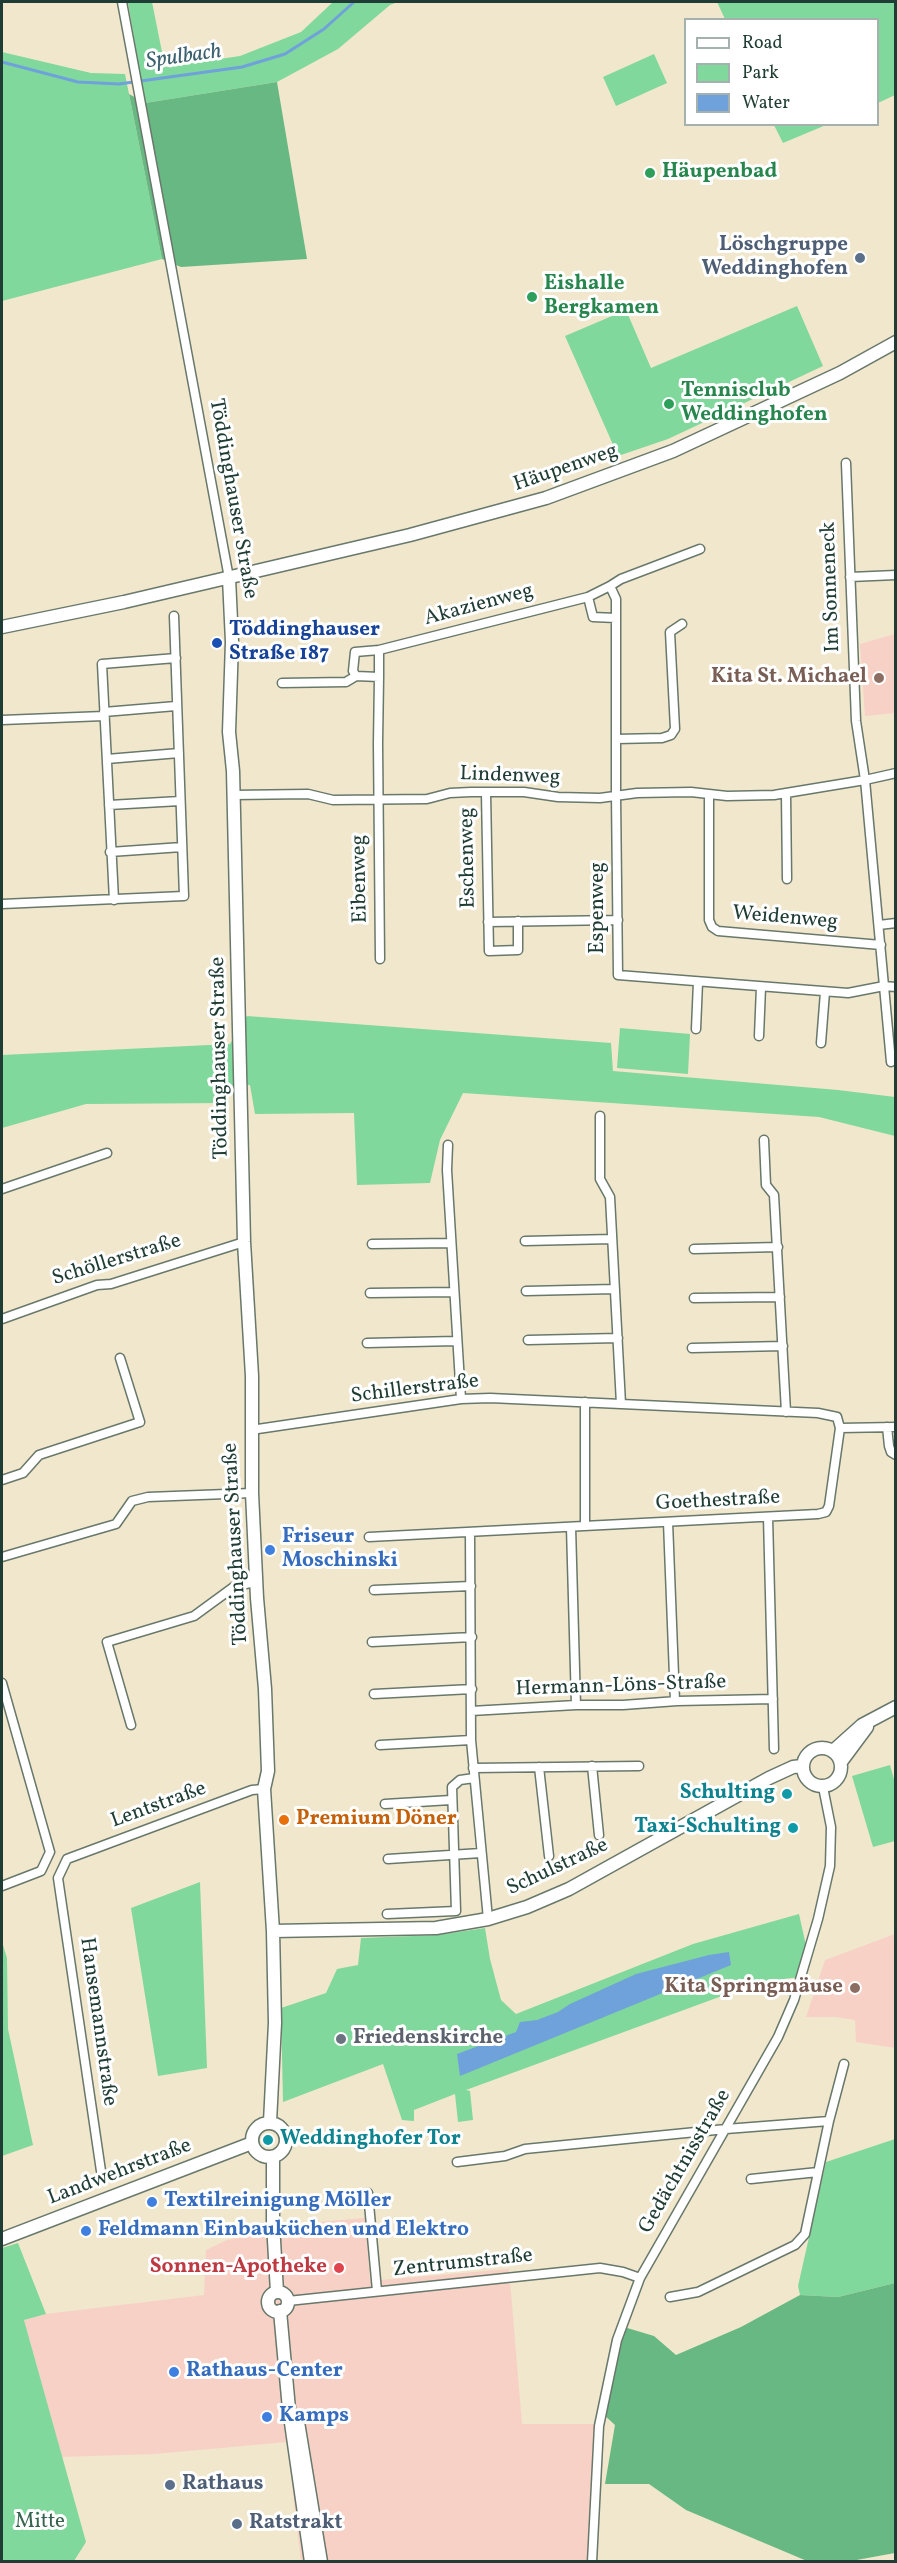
<!DOCTYPE html>
<html>
<head>
<meta charset="utf-8">
<style>
	body { margin:0 }
	#map { position:relative; width:897px; height:2563px; overflow:hidden; background:#f1e7cd; font-family:Vollkorn,serif }
	canvas { display:block }
	.frame { position:absolute; inset:0; border:3px solid #1f3d34; pointer-events:none }
	.legend { position:absolute; left:684px; top:18px; width:195px; height:108px; box-sizing:border-box; background:#fff; border:2px solid #a5b1ae; margin:0; padding:8px 10px; list-style:none; font-size:18px; color:#1f3d34 }
	.legend li { display:flex; align-items:center; gap:12px; height:30px }
	.legend b { width:30px; border:2px solid #a5b1ae }
</style>
</head>
<body>
<div id="map">
<canvas width="897" height="2563"></canvas>
<div class="frame"></div>
<ul class="legend">
<li><b style="height:8px;background:#fff"></b>Road</li>
<li><b style="height:16px;background:#80d89c"></b>Park</li>
<li><b style="height:16px;background:#6fa1da"></b>Water</li>
</ul>
</div>
<script>
const ctx = document.querySelector('canvas').getContext('2d');
ctx.lineJoin = 'round';
function fill(path, color) { ctx.fillStyle = color; ctx.fill(path, 'evenodd'); }
const poly = rows => new Path2D(rows.map(r => 'M' + r).join(''));
function trace(path, color, width, dash) { ctx.strokeStyle = color; ctx.lineWidth = width; ctx.lineCap = dash ? 'butt' : 'round'; ctx.setLineDash(dash || []); ctx.stroke(path); }
function label(font, color, halo, rows, align = 'center') {
  ctx.font = font + ' Vollkorn,serif'; ctx.lineWidth = 6; ctx.setLineDash([]); ctx.textBaseline = 'middle'; ctx.strokeStyle = halo; ctx.fillStyle = color; for (const [text, x, y, turn = 0] of rows) {
    ctx.save(); ctx.translate(x, y); ctx.rotate((+turn || 0) * Math.PI / 180); ctx.textAlign = isNaN(turn) ? turn : align; if (halo) ctx.strokeText(text, 0, 0); ctx.fillText(text, 0, 0); ctx.restore();
  }
}
const built = poly([
	[895,634,895,713,865,716,860,644],
	[895,1934,895,2048,856,2042,855,2020,836,2017,806,2017,825,1960],
	[365,2218,370,2281,509,2269,522,2424,597,2424,590,2561,301,2561,287,2442,155,2454,62,2457,24,2320,46,2314,204,2295,206,2250,227,2240,306,2223]
]);
const green = poly([
	[152,2,165,67,240,56,301,32,333,2,398,2,390,5,338,49,277,82,145,103,128,3],
	[717,2,895,2,895,95,878,103,878,20,725,19],
	[2,52,91,73,125,74,162,259,2,301],
	[654,54,667,83,616,106,603,77],
	[774,125,826,125,783,143],
	[797,306,823,366,668,439,618,456,565,336,626,310,651,368],
	[247,1016,611,1043,613,1071,838,1090,895,1097,895,1136,819,1117,463,1093,440,1140,430,1183,357,1185,354,1113,255,1114,250,1085,226,1086,229,1103,86,1104,2,1128,2,1055,230,1044],
	[620,1028,690,1034,688,1074,617,1068],
	[890,1765,895,1783,895,1841,873,1847,852,1776],
	[200,1882,207,2068,158,2076,131,1908],
	[799,1914,807,1950,800,1977,760,1982,466,2090,470,2091,473,2120,458,2122,455,2094,414,2110,414,2121,402,2120,383,2064,283,2102,281,2008,326,1993,337,1969,358,1965,361,1938,438,1935,485,1928,490,1959,501,2000,516,2014,693,1944],
	[2,1945,3,1945,7,1958,8,2029,33,2145,2,2156],
	[895,2139,895,2283,838,2297,800,2295,798,2286,826,2162],
	[18,2243,46,2314,24,2320,86,2542,74,2561,2,2561,2,2248]
]);
const forest = poly([
	[277,82,307,259,181,267,162,259,129,94,145,103],
	[895,2283,895,2553,851,2561,807,2561,686,2510,649,2484,605,2484,615,2425,603,2414,624,2327,654,2336,676,2355,741,2327,800,2295,838,2297]
]);
const water = poly([
	[729,1952,731,1965,460,2076,457,2054,516,2032,520,2022,537,2020,558,2012,570,2004,636,1974,709,1955]
]);
const stream = poly([
	[2,62,78,82,119,84,242,67,285,54,324,29,354,2]
]);
const street = poly([
	[122,2,229,578],
	[846,463,856,721,865,780,891,1062],
	[850,577,896,575],
	[610,586,621,579,700,549],
	[616,618,593,617,588,597,610,586,616,599,616,795,618,975,848,993,884,986,896,987],
	[379,650,588,597],
	[379,677,356,676,353,671,355,652,379,650,379,677,378,744,380,959],
	[282,683,346,682,356,676],
	[104,712,176,706],
	[2,720,104,716],
	[616,739,662,738,671,735,675,729,670,632,682,624],
	[107,759,179,753],
	[486,793,489,951,518,950,518,921],
	[709,794,709,920,712,927,718,931,881,945],
	[786,794,787,879],
	[233,795,308,794,333,800,427,799,450,793,471,792,524,792,558,797,600,798,637,793,691,792,727,796,774,795,865,780,896,773],
	[109,805,180,801],
	[110,852,182,847],
	[114,900,102,664,176,658],
	[2,904,184,896,174,616],
	[488,922,618,920],
	[879,925,896,923],
	[696,1029,698,982],
	[759,1036,761,987],
	[821,1043,825,992],
	[600,1116,600,1179,610,1197,621,1404],
	[764,1140,766,1185,774,1195,786,1412],
	[448,1145,447,1170,461,1399],
	[2,1189,107,1153],
	[525,1241,612,1239],
	[372,1244,451,1243],
	[694,1249,778,1247],
	[526,1291,615,1289],
	[370,1293,454,1292],
	[694,1298,780,1297],
	[2,1319,97,1285,111,1284,244,1242],
	[528,1340,618,1338],
	[367,1343,456,1341],
	[692,1348,783,1346],
	[585,1402,585,1526],
	[887,1427,889,1446,891,1452,896,1455],
	[251,1430,461,1399,490,1398,818,1413,837,1417,840,1428],
	[2,1480,23,1473,39,1455,140,1422,120,1358],
	[768,1517,774,1749],
	[668,1522,675,1701],
	[571,1527,576,1705],
	[470,1533,471,1740,488,1919],
	[369,1537,818,1514,826,1512,829,1506,840,1428,896,1427],
	[2,1557,116,1524,132,1501,148,1497,252,1493],
	[374,1590,471,1586],
	[372,1642,472,1637],
	[2,1683,50,1852,41,1871,2,1886],
	[374,1694,472,1689],
	[471,1711,576,1705,623,1705,677,1701,773,1699],
	[131,1725,107,1642,194,1616,235,1586,256,1582],
	[380,1745,471,1740],
	[592,1766,599,1835],
	[539,1767,549,1856],
	[473,1768,639,1766],
	[385,1804,451,1800],
	[388,1859,481,1853],
	[387,1914,456,1911,452,1787,460,1780,474,1778],
	[829,2121,844,2064],
	[457,2162,505,2156,525,2149,726,2129,829,2121,805,2234,795,2245,698,2292,670,2297],
	[101,2171,58,1878,67,1859,252,1790,264,1789],
	[751,2179,818,2172],
	[368,2193,377,2291],
	[288,2301,600,2268,623,2272,640,2278],
	[592,2562,599,2426,617,2340,640,2278,778,2037,794,2000,818,1919,830,1866,831,1827,823,1787]
]);
const secondary = poly([
	[229,578,232,642,229,732,233,771,244,1242,252,1376,252,1493,257,1598,265,1689,268,1771,264,1789,273,1931,275,2023,270,2122],
	[2,627,124,602,410,535,546,498,673,451,840,373,896,342],
	'803 1767a19 19 0 1 1 38 0a19 19 0 1 1-38 0Z',
	[833,1751,862,1725,896,1707],
	[841,1762,867,1727],
	[273,1931,436,1928,488,1919,527,1907,569,1889,769,1778,793,1767,802,1766],
	'252 2140a17 17 0 1 1 34 0a17 17 0 1 1-34 0Z',
	[273,2157,273,2223,277,2292],
	[2,2239,252,2143],
	'268 2302a10 10 0 1 1 20 0a10 10 0 1 1-20 0Z',
	[280,2311,289,2409,311,2562],
	[297,2416,321,2562]
]);
const markers = [
	[650,173,6,"#2e9e5b"],
	[860,258,6,"#5c6f8a"],
	[532,297,6,"#2e9e5b"],
	[669,404,6,"#2e9e5b"],
	[217,643,6,"#1a4fb4"],
	[879,678,6,"#8d6e63"],
	[270,1550,6,"#3f7fe0"],
	[787,1794,6,"#0f9aa8"],
	[284,1820,6,"#e8710a"],
	[793,1828,6,"#0f9aa8"],
	[855,1988,6,"#8d6e63"],
	[341,2039,6,"#6b7280"],
	[268,2140,6,"#0f9aa8"],
	[152,2202,6,"#3f7fe0"],
	[86,2231,6,"#3f7fe0"],
	[339,2268,6,"#e0444e"],
	[174,2372,6,"#3f7fe0"],
	[267,2417,6,"#3f7fe0"],
	[170,2485,6,"#5c6f8a"],
	[237,2524,6,"#5c6f8a"]
];
const leisureNames = [
	["Häupenbad",662,173],
	["Eishalle",544,285],
	["Bergkamen",544,309],
	["Tennisclub",681,392],
	["Weddinghofen",681,416]
];
const serviceNames = [
	["Löschgruppe",848,246,"right"],
	["Weddinghofen",848,270,"right"],
	["Rathaus",182,2485],
	["Ratstrakt",249,2524]
];
const streetNames = [
	["Häupenweg",566,469,-19],
	["Töddinghauser Straße",232,499,80],
	["Im Sonneneck",832,587,-92],
	["Akazienweg",479,606,-15],
	["Lindenweg",510,777,2],
	["Eschenweg",469,858,-91],
	["Eibenweg",361,879,-91],
	["Espenweg",599,908,-90],
	["Weidenweg",785,919,5],
	["Töddinghauser Straße",221,1058,-91],
	["Schöllerstraße",117,1261,-17],
	["Schillerstraße",415,1390,-7],
	["Goethestraße",718,1502,-3],
	["Töddinghauser Straße",237,1544,-93],
	["Hermann-Löns-Straße",621,1687,-2],
	["Lentstraße",159,1806,-20],
	["Schulstraße",558,1868,-25],
	["Hansemannstraße",97,2022,82],
	["Gedächtnisstraße",686,2162,-60],
	["Landwehrstraße",120,2173,-21],
	["Zentrumstraße",463,2264,-6]
];
const transitNames = [
	["Töddinghauser",229,631],
	["Straße 187",229,655]
];
const educationNames = [
	["Kita St. Michael",867,678],
	["Kita Springmäuse",843,1988]
];
const shopNames = [
	["Friseur",282,1538],
	["Moschinski",282,1562],
	["Textilreinigung Möller",164,2202],
	["Feldmann Einbauküchen und Elektro",98,2231],
	["Rathaus-Center",186,2372],
	["Kamps",279,2417]
];
const cultureNames = [
	["Schulting",775,1794],
	["Taxi-Schulting",781,1828],
	["Weddinghofer Tor",280,2140,"left"]
];
const foodNames = [
	["Premium Döner",296,1820]
];
const worshipNames = [
	["Friedenskirche",353,2039]
];
const healthNames = [
	["Sonnen-Apotheke",327,2268]
];
const parkNames = [
	["Mitte",40,2523]
];
const waterNames = [
	["Spulbach",184,58,-8]
];
fill(built, '#f7d1c6');
fill(green, '#80d89c');
fill(forest, '#68b884');
fill(water, '#6fa1da');
trace(stream, '#6fa1da', 3);
trace(street, '#68786a', 11);
trace(secondary, '#68786a', 15);
trace(street, '#fff', 8);
trace(secondary, '#fff', 12);
for (const [x, y, r, color] of markers) { const dot = new Path2D(); dot.arc(x, y, r, 0, 2 * Math.PI); ctx.fillStyle = color; ctx.fill(dot); trace(dot, '#fff', 2); }
label('bold 21px', '#27864d', '#fff', leisureNames, 'left');
label('bold 21px', '#4e5e75', '#fff', serviceNames, 'left');
label('21px', '#1f3d34', '#fff', streetNames);
label('bold 21px', '#164399', '#fff', transitNames, 'left');
label('bold 21px', '#785e54', '#fff', educationNames, 'right');
label('bold 21px', '#366cbe', '#fff', shopNames, 'left');
label('bold 21px', '#0d838f', '#fff', cultureNames, 'right');
label('bold 21px', '#c56008', '#fff', foodNames, 'left');
label('bold 21px', '#5b616d', '#fff', worshipNames, 'left');
label('bold 21px', '#be3a42', '#fff', healthNames, 'right');
label('21px', '#37644e', '#fff', parkNames);
label('italic 22px', '#3b606e', '#fff', waterNames);
</script>
</body>
</html>
